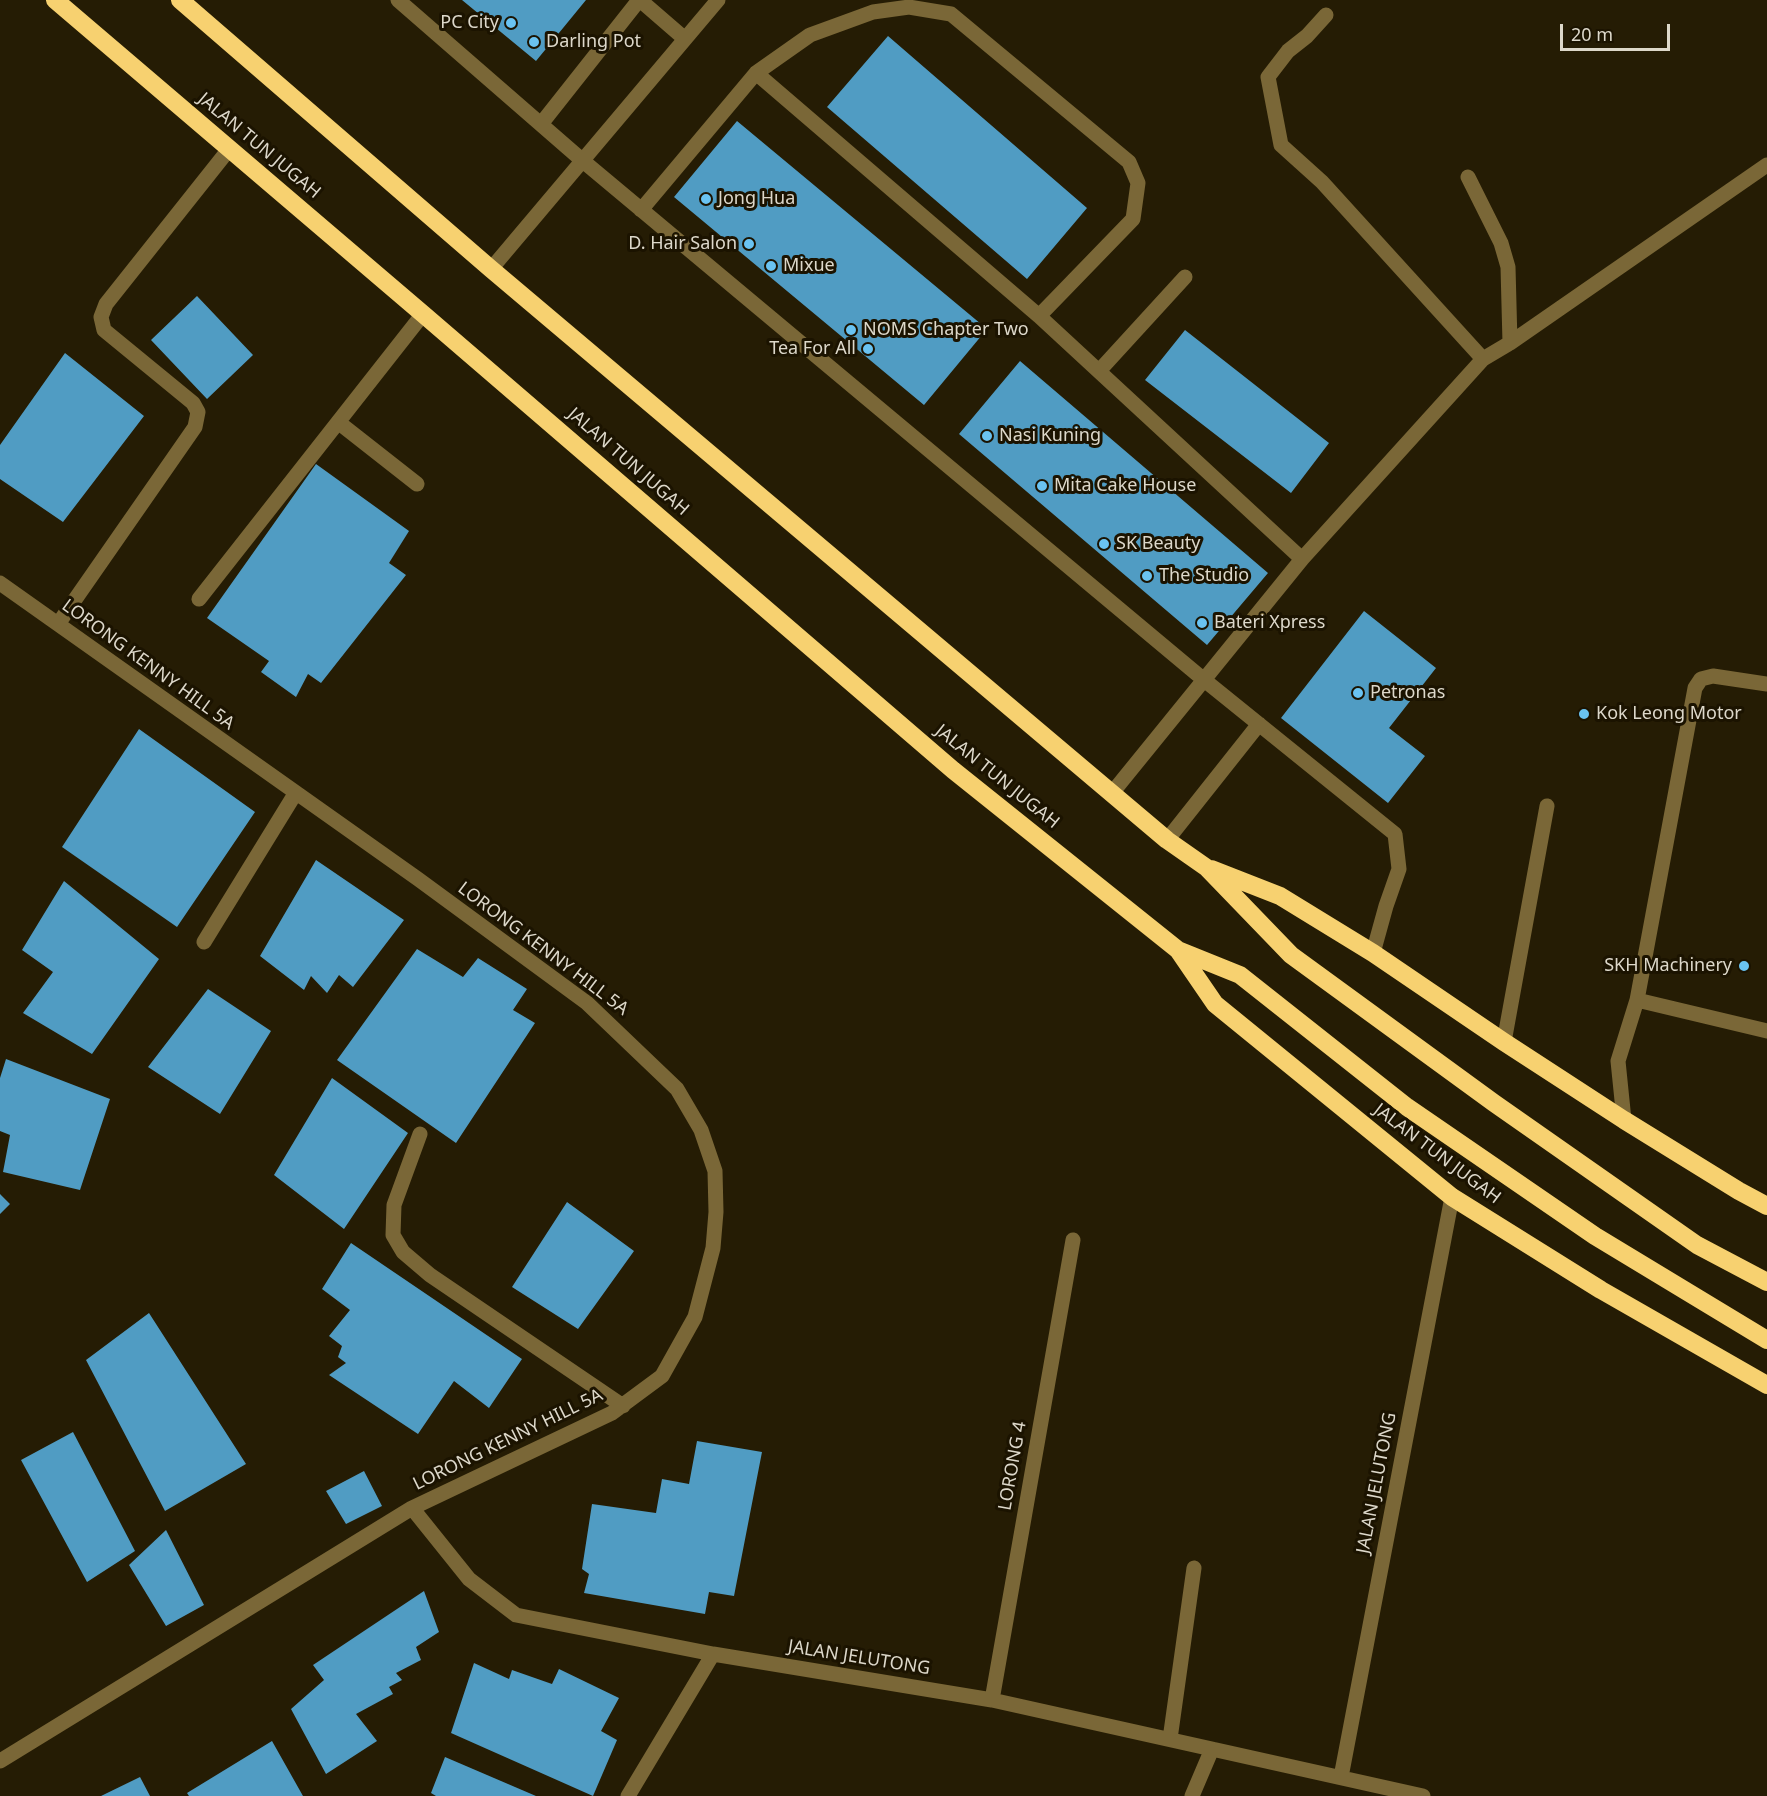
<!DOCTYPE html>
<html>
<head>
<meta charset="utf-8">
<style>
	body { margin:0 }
	#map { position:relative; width:1767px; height:1796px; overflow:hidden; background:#251c04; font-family:"Noto Sans",sans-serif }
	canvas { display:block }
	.scale { position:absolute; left:1560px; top:24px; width:110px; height:27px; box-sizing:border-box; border:3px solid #ddd8ca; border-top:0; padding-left:8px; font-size:18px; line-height:21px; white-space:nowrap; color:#ddd8ca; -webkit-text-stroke:4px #1b1300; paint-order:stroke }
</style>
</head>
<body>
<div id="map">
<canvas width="1767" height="1796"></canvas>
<div class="scale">20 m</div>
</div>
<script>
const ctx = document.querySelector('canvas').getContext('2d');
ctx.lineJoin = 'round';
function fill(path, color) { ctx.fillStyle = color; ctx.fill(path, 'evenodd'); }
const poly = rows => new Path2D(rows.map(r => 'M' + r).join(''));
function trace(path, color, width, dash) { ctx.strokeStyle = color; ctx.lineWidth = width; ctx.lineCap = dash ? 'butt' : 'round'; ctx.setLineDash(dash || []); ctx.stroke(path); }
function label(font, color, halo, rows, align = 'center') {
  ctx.font = font + ' "Noto Sans",sans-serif'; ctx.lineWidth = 6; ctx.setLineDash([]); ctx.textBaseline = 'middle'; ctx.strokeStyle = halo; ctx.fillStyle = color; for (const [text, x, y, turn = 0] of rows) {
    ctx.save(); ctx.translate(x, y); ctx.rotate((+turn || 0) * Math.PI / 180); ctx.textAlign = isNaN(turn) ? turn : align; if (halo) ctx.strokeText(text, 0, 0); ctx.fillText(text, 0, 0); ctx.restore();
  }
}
const building = poly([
	[462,0,586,0,536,61],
	[888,36,1087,208,1027,279,827,107],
	[737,121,987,329,924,405,674,197],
	[197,296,253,355,207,399,151,340],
	[1185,330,1329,443,1291,493,1145,380],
	[65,353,144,416,63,522,0,479,0,445],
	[1020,361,1268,573,1207,645,959,434],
	[316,464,409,531,389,563,406,575,321,683,308,674,296,697,261,672,269,661,207,618],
	[1364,611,1436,668,1389,728,1425,756,1388,803,1281,718],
	[139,729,255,812,177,927,62,847],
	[316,860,404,920,353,987,339,975,327,993,311,976,304,990,260,956],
	[64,881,159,959,92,1054,23,1013,53,972,22,950],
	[417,949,463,977,478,958,527,989,513,1010,535,1023,456,1143,337,1060],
	[208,989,271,1031,220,1114,148,1067],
	[6,1059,110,1099,80,1190,3,1172,10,1135,0,1131,0,1078],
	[332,1078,408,1133,344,1229,274,1175],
	[0,1194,10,1204,0,1214],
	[567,1202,634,1251,578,1329,512,1287],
	[351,1243,522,1359,489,1408,454,1381,418,1434,329,1375,346,1363,338,1357,342,1346,329,1336,350,1310,322,1289],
	[149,1313,246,1464,165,1511,86,1360],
	[73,1432,135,1551,87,1582,21,1460],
	[697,1441,762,1452,734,1596,709,1592,705,1614,584,1593,589,1574,582,1569,592,1504,656,1513,662,1479,689,1484],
	[364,1471,382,1506,346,1524,326,1491],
	[166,1530,204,1605,166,1626,129,1565],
	[424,1591,439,1632,416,1647,421,1660,396,1673,402,1680,389,1687,393,1694,356,1714,377,1741,326,1774,291,1709,324,1680,313,1665],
	[474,1663,509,1679,512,1670,552,1684,559,1669,619,1698,601,1731,617,1740,593,1796,451,1733],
	[272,1741,303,1796,189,1796,187,1793],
	[445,1757,536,1796,436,1796,431,1793],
	[140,1777,150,1796,101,1796]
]);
const minor = poly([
	[398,0,583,161,1203,679,1395,834,1399,869,1386,906,1373,953],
	[640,0,685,39],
	[1326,15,1307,36,1288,51,1268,77,1281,145,1322,182,1483,359],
	[756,73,1039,316,1302,559],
	[541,124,639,0],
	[1468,177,1501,243,1508,267,1510,343],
	[641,210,756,73,810,35,873,12,909,7,951,14,1129,162,1138,183,1133,219,1039,316],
	[491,269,718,0],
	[1099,371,1185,277],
	[338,422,417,484],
	[0,583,418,879,587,1003,677,1089,701,1130,715,1171,716,1212,713,1248,695,1317,662,1376,612,1413,412,1508,0,1761],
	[199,599,423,314],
	[58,624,195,427,198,412,193,403,104,330,101,317,106,304,230,148],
	[1112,793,1302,559,1483,359,1510,343,1767,165],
	[1167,840,1259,724],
	[204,942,295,794],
	[1637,1000,1767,1031],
	[1504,1042,1547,806],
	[1624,1120,1618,1061,1637,1000,1695,688,1701,679,1713,676,1767,684],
	[420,1134,394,1205,393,1235,403,1252,430,1275,623,1406],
	[412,1508,469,1579,516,1615,713,1654,992,1700,1423,1796],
	[992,1700,1073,1240],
	[1170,1739,1194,1568],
	[1341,1777,1452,1197],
	[628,1796,713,1654],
	[1192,1796,1212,1749]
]);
const highway = poly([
	[55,0,423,314,953,770,1178,950,1240,975,1407,1107,1595,1236,1767,1340],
	[180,0,491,269,1167,840,1207,868,1291,955,1494,1103,1697,1245,1767,1282],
	[1211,869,1280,896,1373,953,1504,1042,1624,1120,1739,1191,1767,1206],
	[1178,950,1215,1004,1452,1197,1601,1290,1767,1385]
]);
const markers = [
	[511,23,6,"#6ac3f1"],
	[534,42,6,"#6ac3f1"],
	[706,199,6,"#6ac3f1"],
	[749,244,6,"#6ac3f1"],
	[771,266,6,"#6ac3f1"],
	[851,330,6,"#6ac3f1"],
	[868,349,6,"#6ac3f1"],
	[987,436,6,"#6ac3f1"],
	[1042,486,6,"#6ac3f1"],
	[1104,544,6,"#6ac3f1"],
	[1147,576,6,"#6ac3f1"],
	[1202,623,6,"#6ac3f1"],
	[1358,693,6,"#6ac3f1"],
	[1584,714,6,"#6ac3f1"],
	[1744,966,6,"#6ac3f1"]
];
const poiNames = [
	["PC City",499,23,"right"],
	["Darling Pot",546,42],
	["Jong Hua",718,199],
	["D. Hair Salon",737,244,"right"],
	["Mixue",783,266],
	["NOMS Chapter Two",863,330],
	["Tea For All",856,349,"right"],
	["Nasi Kuning",999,436],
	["Mita Cake House",1054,486],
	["SK Beauty",1116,544],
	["The Studio",1159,576],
	["Bateri Xpress",1214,623],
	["Petronas",1370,693],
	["Kok Leong Motor",1596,714],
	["SKH Machinery",1732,966,"right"]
];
const streetNames = [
	["JALAN TUN JUGAH",259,146,40],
	["JALAN TUN JUGAH",628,462,41],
	["LORONG KENNY HILL 5A",148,665,36],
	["JALAN TUN JUGAH",997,777,39],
	["LORONG KENNY HILL 5A",543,949,37],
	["JALAN TUN JUGAH",1437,1154,37],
	["LORONG KENNY HILL 5A",508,1440,-26],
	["LORONG 4",1013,1466,-80],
	["JALAN JELUTONG",1377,1483,-79],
	["JALAN JELUTONG",859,1658,9]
];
fill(building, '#509cc3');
trace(minor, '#7a6737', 15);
trace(highway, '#f7d170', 18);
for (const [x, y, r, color] of markers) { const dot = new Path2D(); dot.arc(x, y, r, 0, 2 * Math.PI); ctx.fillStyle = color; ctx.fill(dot); trace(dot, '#1b1300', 2); }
label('18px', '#ddd8ca', '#1b1300', poiNames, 'left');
label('18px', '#ddd8ca', '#1b1300', streetNames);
</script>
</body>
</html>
